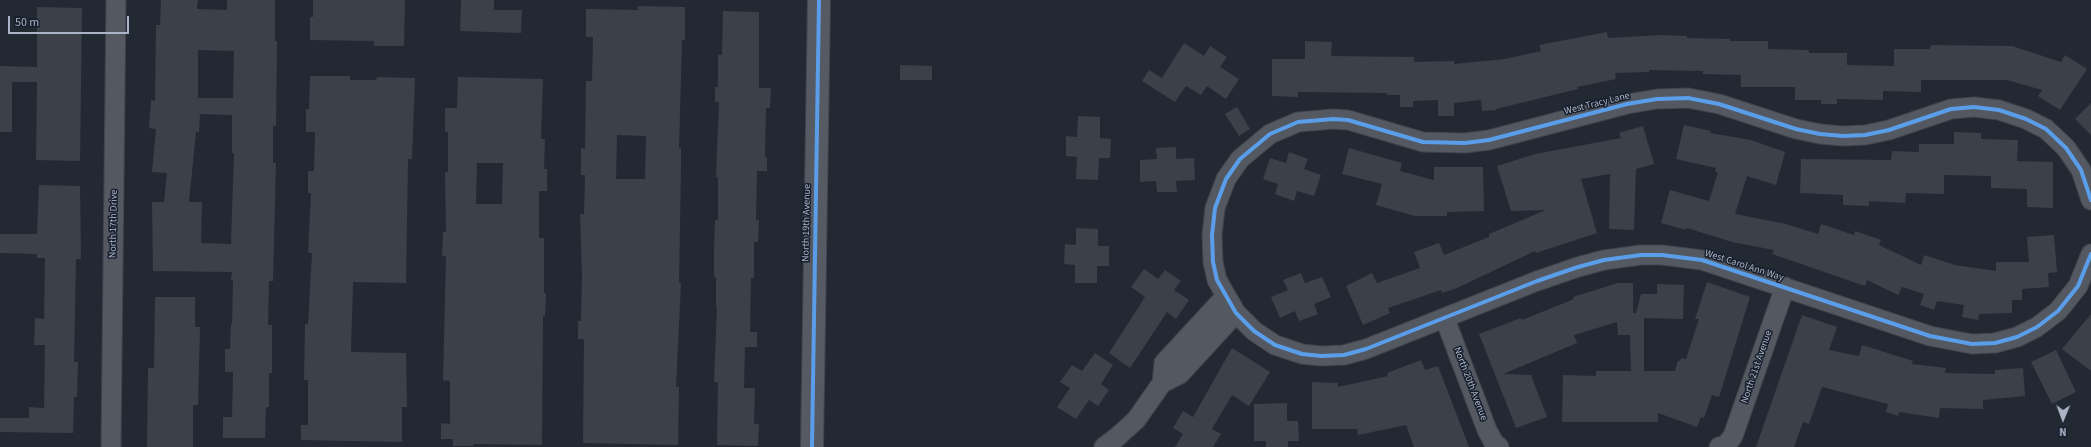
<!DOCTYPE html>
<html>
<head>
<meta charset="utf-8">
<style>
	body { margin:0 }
	#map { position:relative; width:2091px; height:447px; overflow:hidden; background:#232933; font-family:"Source Sans 3",sans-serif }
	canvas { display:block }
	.north { position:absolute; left:2043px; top:399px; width:40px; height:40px; -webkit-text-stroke:3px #171f2d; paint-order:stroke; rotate:181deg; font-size:11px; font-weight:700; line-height:16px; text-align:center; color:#abb4c6 }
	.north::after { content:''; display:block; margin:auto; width:14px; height:18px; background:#abb4c6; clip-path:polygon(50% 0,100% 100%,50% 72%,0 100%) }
	.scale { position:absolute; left:8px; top:16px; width:121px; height:18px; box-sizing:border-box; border:2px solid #abb4c6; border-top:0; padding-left:5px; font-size:12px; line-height:14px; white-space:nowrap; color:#abb4c6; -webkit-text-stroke:3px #171f2d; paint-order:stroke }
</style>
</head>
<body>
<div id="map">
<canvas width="2091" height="447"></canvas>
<div class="north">N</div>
<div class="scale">50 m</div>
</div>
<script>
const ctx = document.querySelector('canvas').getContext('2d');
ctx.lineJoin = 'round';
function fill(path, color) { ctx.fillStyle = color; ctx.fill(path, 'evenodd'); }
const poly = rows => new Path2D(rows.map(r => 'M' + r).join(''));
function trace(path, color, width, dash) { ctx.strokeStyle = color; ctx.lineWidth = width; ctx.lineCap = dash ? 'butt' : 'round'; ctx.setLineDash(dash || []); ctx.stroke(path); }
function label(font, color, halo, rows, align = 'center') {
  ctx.font = font + ' "Source Sans 3",sans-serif'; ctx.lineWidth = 3; ctx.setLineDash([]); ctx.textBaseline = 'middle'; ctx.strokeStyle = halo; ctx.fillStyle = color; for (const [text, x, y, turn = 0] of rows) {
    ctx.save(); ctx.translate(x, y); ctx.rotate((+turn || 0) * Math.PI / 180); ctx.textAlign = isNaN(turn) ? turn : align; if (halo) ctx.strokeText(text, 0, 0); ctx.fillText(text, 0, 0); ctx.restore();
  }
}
const building = poly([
	[161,0,198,0,197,9,227,10,227,0,275,0,275,41,277,41,276,126,273,126,273,163,276,163,273,281,269,281,268,325,272,325,272,373,269,373,269,407,266,407,265,438,223,438,223,417,232,417,233,372,225,372,225,349,230,349,231,324,232,324,233,280,231,280,232,272,153,271,152,202,164,202,167,173,152,172,156,129,149,128,151,100,155,101,156,25,160,25],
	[198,50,234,51,233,98,198,98],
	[200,114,232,115,232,153,234,153,231,244,201,243,202,202,189,202,196,132,199,132],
	[313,0,405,0,404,46,374,46,374,41,310,40,310,17,313,17],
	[461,0,494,0,494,10,522,10,521,33,460,31],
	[638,6,685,7,685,40,682,40,679,148,681,148,681,167,679,283,681,283,676,387,679,387,678,445,583,443,584,339,578,339,578,321,581,321,582,276,580,214,584,214,585,175,581,175,581,148,585,149,586,81,592,81,593,37,586,37,586,9,638,10],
	[617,135,646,136,645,179,616,179],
	[37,7,82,8,80,161,36,160,37,82,12,82,12,132,0,132,0,66,37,67],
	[723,11,759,12,759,88,771,88,770,108,766,108,765,157,767,157,767,171,757,171,756,220,759,220,758,242,754,242,754,278,751,278,750,332,757,332,757,347,745,347,744,388,755,388,754,424,759,424,758,446,717,445,718,382,714,382,717,307,716,307,716,277,714,277,714,248,715,220,718,220,718,177,716,177,719,102,715,102,715,87,718,87,718,55,722,55],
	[1607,32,1608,38,1660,35,1687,36,1687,38,1730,39,1730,41,1768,41,1768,49,1809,50,1809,53,1847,53,1847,65,1894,66,1894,49,1930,49,1931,45,2012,46,2061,62,2065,55,2087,69,2060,110,2038,96,2042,90,2007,80,1921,80,1921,92,1883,91,1883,100,1837,99,1837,104,1821,104,1821,100,1795,100,1795,87,1741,87,1741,75,1703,74,1703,71,1649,70,1649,72,1615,73,1616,79,1577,87,1578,89,1496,109,1497,110,1482,111,1481,100,1454,103,1454,116,1438,116,1438,100,1413,101,1413,107,1400,107,1400,95,1387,95,1387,93,1298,92,1298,97,1272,96,1272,59,1305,59,1305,41,1332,42,1331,56,1414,57,1414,62,1454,61,1454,64,1505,59,1541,51,1539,45],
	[1184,43,1204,56,1210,46,1227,57,1220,67,1239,79,1226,99,1207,86,1201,95,1186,86,1175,102,1142,81,1149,70,1162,78],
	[900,65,932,66,932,80,900,80],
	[310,76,350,76,350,80,376,80,377,77,415,78,412,159,408,159,406,283,353,282,351,352,406,353,407,407,402,407,402,442,301,440,301,425,308,425,308,380,304,380,305,324,308,324,312,253,308,253,311,193,308,193,308,171,314,171,315,132,306,132,306,109,309,109],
	[458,77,543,79,541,139,545,139,544,169,547,169,547,191,539,191,539,238,544,238,544,293,546,293,545,316,543,316,542,445,473,444,473,446,453,446,453,439,441,439,441,423,450,424,450,381,443,380,446,256,442,256,443,232,446,232,445,172,448,172,448,132,445,132,445,108,457,108],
	[477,163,503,163,502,204,476,204],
	[2091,103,2091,135,2075,119],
	[1237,107,1250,129,1239,136,1225,114],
	[1078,116,1100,117,1100,138,1111,139,1110,158,1099,158,1098,180,1076,179,1077,157,1066,156,1066,136,1077,137],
	[1684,125,1711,131,1710,133,1751,140,1785,152,1776,185,1747,176,1735,214,1786,224,1818,234,1821,224,1854,235,1855,231,1881,240,1879,245,1921,265,1924,255,1955,265,1996,271,1996,262,2029,262,2027,237,2054,235,2057,272,2048,273,2049,287,2022,289,2022,300,2012,300,2012,313,1979,314,1978,320,1962,317,1964,305,1937,301,1934,310,1920,305,1924,294,1902,287,1898,295,1867,280,1865,286,1772,254,1774,250,1732,242,1687,228,1686,230,1661,223,1670,190,1709,201,1718,172,1715,172,1716,168,1676,159],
	[1643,126,1654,164,1636,169,1634,230,1609,229,1610,174,1581,179,1597,233,1536,253,1535,251,1457,288,1442,293,1441,290,1388,308,1390,313,1363,325,1346,286,1372,273,1377,283,1420,268,1414,252,1439,243,1444,255,1489,237,1489,234,1546,210,1511,211,1497,166,1535,154,1621,138,1619,133],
	[1954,132,1981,133,1981,139,2018,140,2017,161,2053,162,2053,208,2027,207,2027,189,1991,188,1991,176,1944,175,1944,194,1906,193,1905,203,1869,201,1869,206,1843,205,1843,195,1800,193,1801,159,1891,160,1892,151,1919,152,1919,144,1954,144],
	[1176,147,1176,159,1194,158,1195,180,1176,181,1177,192,1157,192,1156,181,1140,182,1140,160,1157,159,1156,148],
	[1349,148,1402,163,1400,171,1434,180,1434,167,1483,167,1484,211,1447,212,1447,216,1415,216,1376,205,1382,184,1342,174],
	[1289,152,1308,159,1304,169,1321,175,1314,196,1297,191,1294,201,1275,194,1278,184,1263,179,1270,158,1286,163],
	[39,185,80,186,81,259,76,259,74,362,78,362,77,397,74,397,73,433,0,432,0,418,29,418,29,407,44,408,45,345,34,345,35,318,44,319,45,258,37,258,37,254,0,253,0,234,37,234],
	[1076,228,1098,229,1098,246,1109,246,1109,266,1097,266,1097,283,1075,283,1075,265,1064,264,1065,244,1076,245],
	[1144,269,1158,279,1165,270,1181,281,1174,290,1189,300,1176,319,1167,312,1130,368,1109,353,1145,297,1131,287],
	[1301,273,1305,283,1322,277,1331,297,1314,304,1318,314,1299,321,1295,311,1280,318,1271,297,1288,290,1283,280],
	[1707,282,1750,297,1719,397,1712,395,1704,418,1701,417,1697,427,1658,413,1658,422,1562,422,1563,375,1596,376,1596,371,1631,371,1630,335,1618,335,1617,322,1574,335,1577,343,1503,374,1531,375,1547,417,1516,428,1479,334,1521,318,1522,320,1574,299,1573,297,1618,283,1633,283,1633,313,1636,313,1641,294,1657,294,1657,284,1684,285,1683,319,1644,318,1644,371,1675,371,1678,361,1680,361,1681,358,1686,359,1699,319,1695,319],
	[155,297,195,297,195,327,200,327,198,405,193,405,193,447,147,447,148,368,154,368],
	[2091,314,2091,371,2062,349],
	[1802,315,1837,327,1829,350,1859,356,1862,345,1913,361,1912,364,1946,368,1945,373,1995,374,1995,370,2023,368,2025,396,1983,400,1983,409,1940,408,1939,418,1899,412,1898,416,1886,412,1888,404,1822,387,1809,424,1803,422,1794,447,1756,447],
	[1232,348,1270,372,1249,406,1232,395,1212,429,1221,434,1213,447,1175,447,1183,434,1173,428,1183,411,1193,417],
	[2056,350,2076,392,2052,404,2031,362],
	[1095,353,1113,365,1101,384,1109,390,1098,406,1089,400,1076,419,1057,407,1070,388,1060,382,1072,365,1082,371],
	[1421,360,1425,370,1438,366,1469,447,1414,447,1406,425,1358,435,1357,429,1312,429,1312,382,1338,383,1338,387,1388,376,1387,373],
	[1287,403,1287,421,1298,421,1299,441,1288,441,1288,447,1266,447,1266,441,1254,441,1254,404]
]);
const minor = poly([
	[2091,200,2081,170,2066,148,2046,129,2026,119,1999,110,1974,107,1951,109,1889,130,1865,135,1843,136,1820,134,1796,129,1719,104,1688,98,1657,99,1627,104,1489,140,1465,143,1423,142,1348,120,1333,119,1298,122,1270,134,1240,159,1226,179,1215,208,1212,235,1213,262,1217,280,1236,313,1254,331,1275,345,1302,354,1321,356,1344,355,1366,349,1537,281,1578,267,1604,260,1641,255,1662,255,1702,260,1930,336,1972,344,1995,343,2017,337,2037,327,2058,311,2078,286,2091,254],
	[1445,319,1487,430,1494,443,1499,447],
	[1162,383,1164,363,1225,297],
	[111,447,116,0],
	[1104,447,1116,438,1136,420,1162,383,1180,374,1236,313],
	[1719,447,1726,445,1733,436,1785,287]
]);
const major = poly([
	[812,447,819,0]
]);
const cycleway = poly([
	[2091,200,2081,170,2066,148,2046,129,2026,119,1999,110,1974,107,1951,109,1889,130,1865,135,1843,136,1820,134,1796,129,1719,104,1688,98,1657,99,1627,104,1489,140,1465,143,1423,142,1348,120,1333,119,1298,122,1270,134,1240,159,1226,179,1215,208,1212,235,1213,262,1217,280,1236,313,1254,331,1275,345,1302,354,1321,356,1344,355,1366,349,1537,281,1578,267,1604,260,1641,255,1662,255,1702,260,1930,336,1972,344,1995,343,2017,337,2037,327,2058,311,2078,286,2091,254],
	[812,447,819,0]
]);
const streetNames = [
	["West Tracy Lane",1597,104,-14],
	["North 19th Avenue",807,223,-89],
	["North 17th Drive",114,224,-89],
	["West Carol Ann Way",1744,266,18],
	["North 21st Avenue",1757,367,-71],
	["North 20th Avenue",1470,384,69]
];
fill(building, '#3b4049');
trace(minor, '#40444b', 21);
trace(major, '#40464f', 24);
trace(minor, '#535861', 19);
trace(major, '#555a63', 22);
trace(cycleway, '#5a9eea', 4);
label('10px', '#abb4c6', '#171f2d', streetNames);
</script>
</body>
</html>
